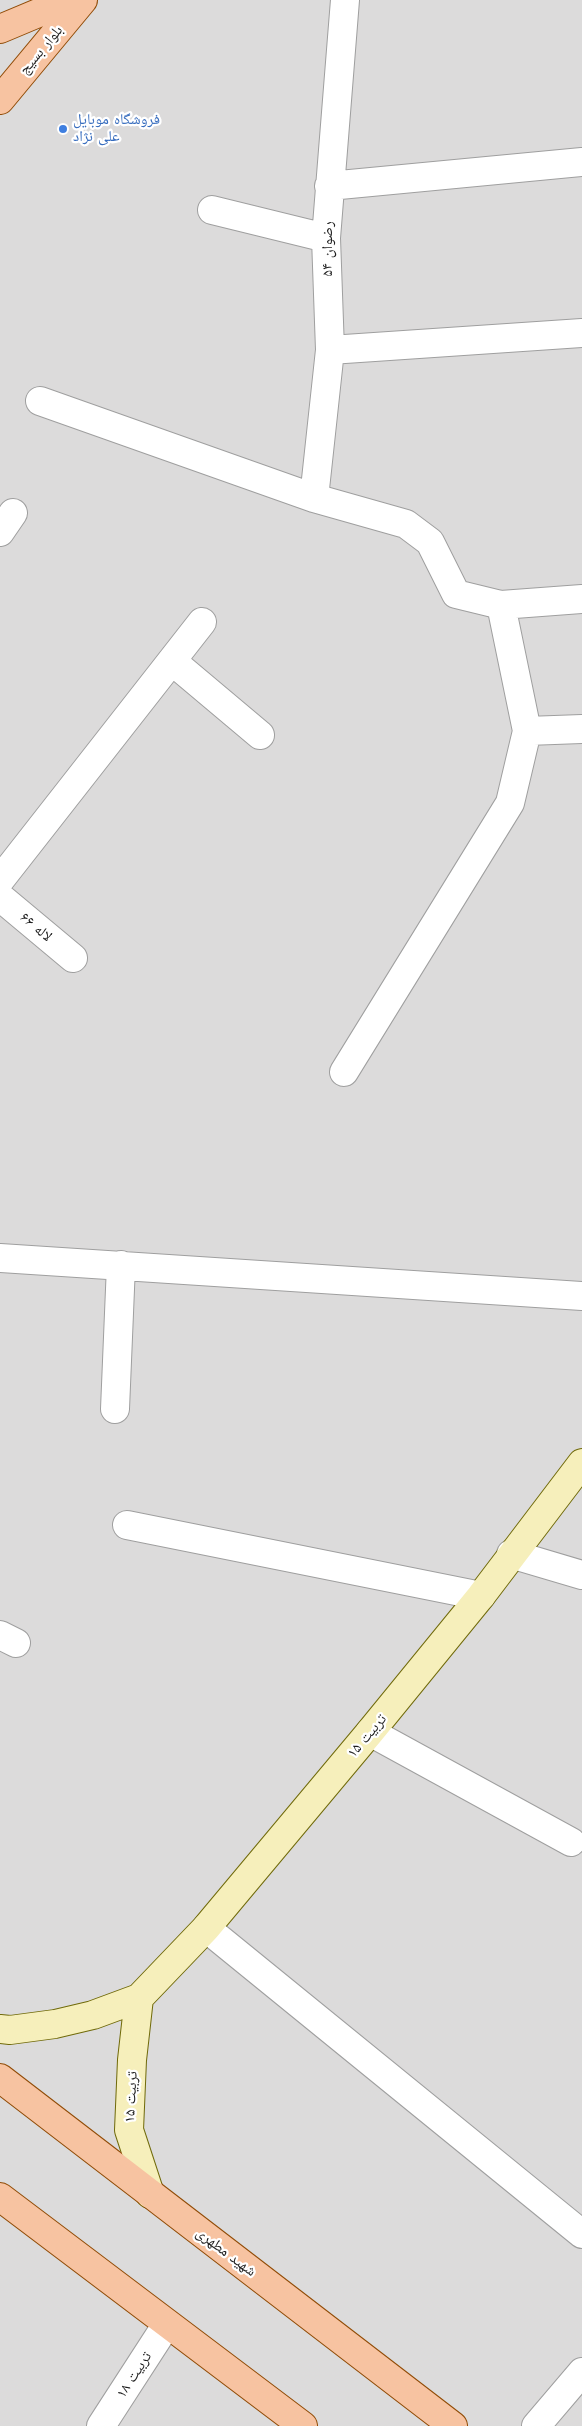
<!DOCTYPE html>
<html>
<head>
<meta charset="utf-8">
<style>
	body { margin:0 }
	canvas { display:block; background:#eee9e4 }
</style>
</head>
<body>
<canvas width="582" height="2426"></canvas>
<script>
const ctx = document.querySelector('canvas').getContext('2d');
ctx.lineJoin = 'round';
function fill(path, color) { ctx.fillStyle = color; ctx.fill(path, 'evenodd'); }
const poly = rows => new Path2D(rows.map(r => 'M' + r).join(''));
function trace(path, color, width, dash) { ctx.strokeStyle = color; ctx.lineWidth = width; ctx.lineCap = dash ? 'butt' : 'round'; ctx.setLineDash(dash || []); ctx.stroke(path); }
function label(font, color, halo, rows, align = 'center') {
  ctx.font = font + ' "Work Sans","Noto Naskh Arabic",sans-serif'; ctx.lineWidth = 4.5; ctx.setLineDash([]); ctx.textBaseline = 'middle'; ctx.strokeStyle = halo; ctx.fillStyle = color; for (const [text, x, y, turn = 0] of rows) {
    ctx.save(); ctx.translate(x, y); ctx.rotate((+turn || 0) * Math.PI / 180); ctx.textAlign = isNaN(turn) ? turn : align; if (halo) ctx.strokeText(text, 0, 0); ctx.fillText(text, 0, 0); ctx.restore();
  }
}
const residential = poly([
	[0,0,582,0,582,2426,0,2426]
]);
const street = poly([
	[329,186,582,162],
	[212,210,326,238],
	[330,350,582,333],
	[40,401,314,498,406,524,430,542,456,594,501,605,582,599],
	[314,498,330,350,326,238,345,0],
	[0,532,13,513],
	[501,605,527,731,582,729],
	[172,661,260,735],
	[0,880,202,622],
	[0,897,73,958],
	[344,1072,510,803,527,731],
	[0,1258,582,1296],
	[115,1409,121,1265],
	[127,1525,481,1596],
	[511,1554,582,1575],
	[0,1635,16,1643],
	[370,1732,571,1842],
	[206,1928,582,2234],
	[101,2426,167,2324],
	[536,2426,582,2372]
]);
const secondary = poly([
	[139,1998,132,2060,129,2130,150,2194],
	[0,2029,10,2030,55,2024,93,2015,139,1998,206,1928,370,1732,481,1596,582,1463]
]);
const primary = poly([
	[0,29,50,8,61,0],
	[0,100,83,0],
	[0,2078,453,2426],
	[0,2197,303,2426]
]);
const markers = [
	[63,129,5,"#3f7fe0"]
];
const streetNames = [
	["بلوار بسیج",41,50,-50],
	["رضوان ۵۴",328,249,-90],
	["لاله ۶۶",36,927,40],
	["تربیت ۱۵",367,1736,-50],
	["تربیت ۱۵",131,2097,-87],
	["شهید مطهری",226,2252,37],
	["تربیت ۱۸",134,2375,-57]
];
const shopNames = [
	["فروشگاه موبایل",73,120],
	["علی نژاد",73,137]
];
fill(residential, '#dcdbdb');
trace(street, '#9f9f9f', 30);
trace(secondary, '#706a0a', 30);
trace(primary, '#914c07', 30);
trace(street, '#fff', 28);
trace(secondary, '#f6efbb', 28);
trace(primary, '#f7c3a1', 28);
for (const [x, y, r, color] of markers) { const dot = new Path2D(); dot.arc(x, y, r, 0, 2 * Math.PI); ctx.fillStyle = color; ctx.fill(dot); trace(dot, '#fff', 2); }
label('15px', '#1e1e1e', '#fff', streetNames);
label('15px', '#366cbe', '#fff', shopNames, 'left');
</script>
</body>
</html>
